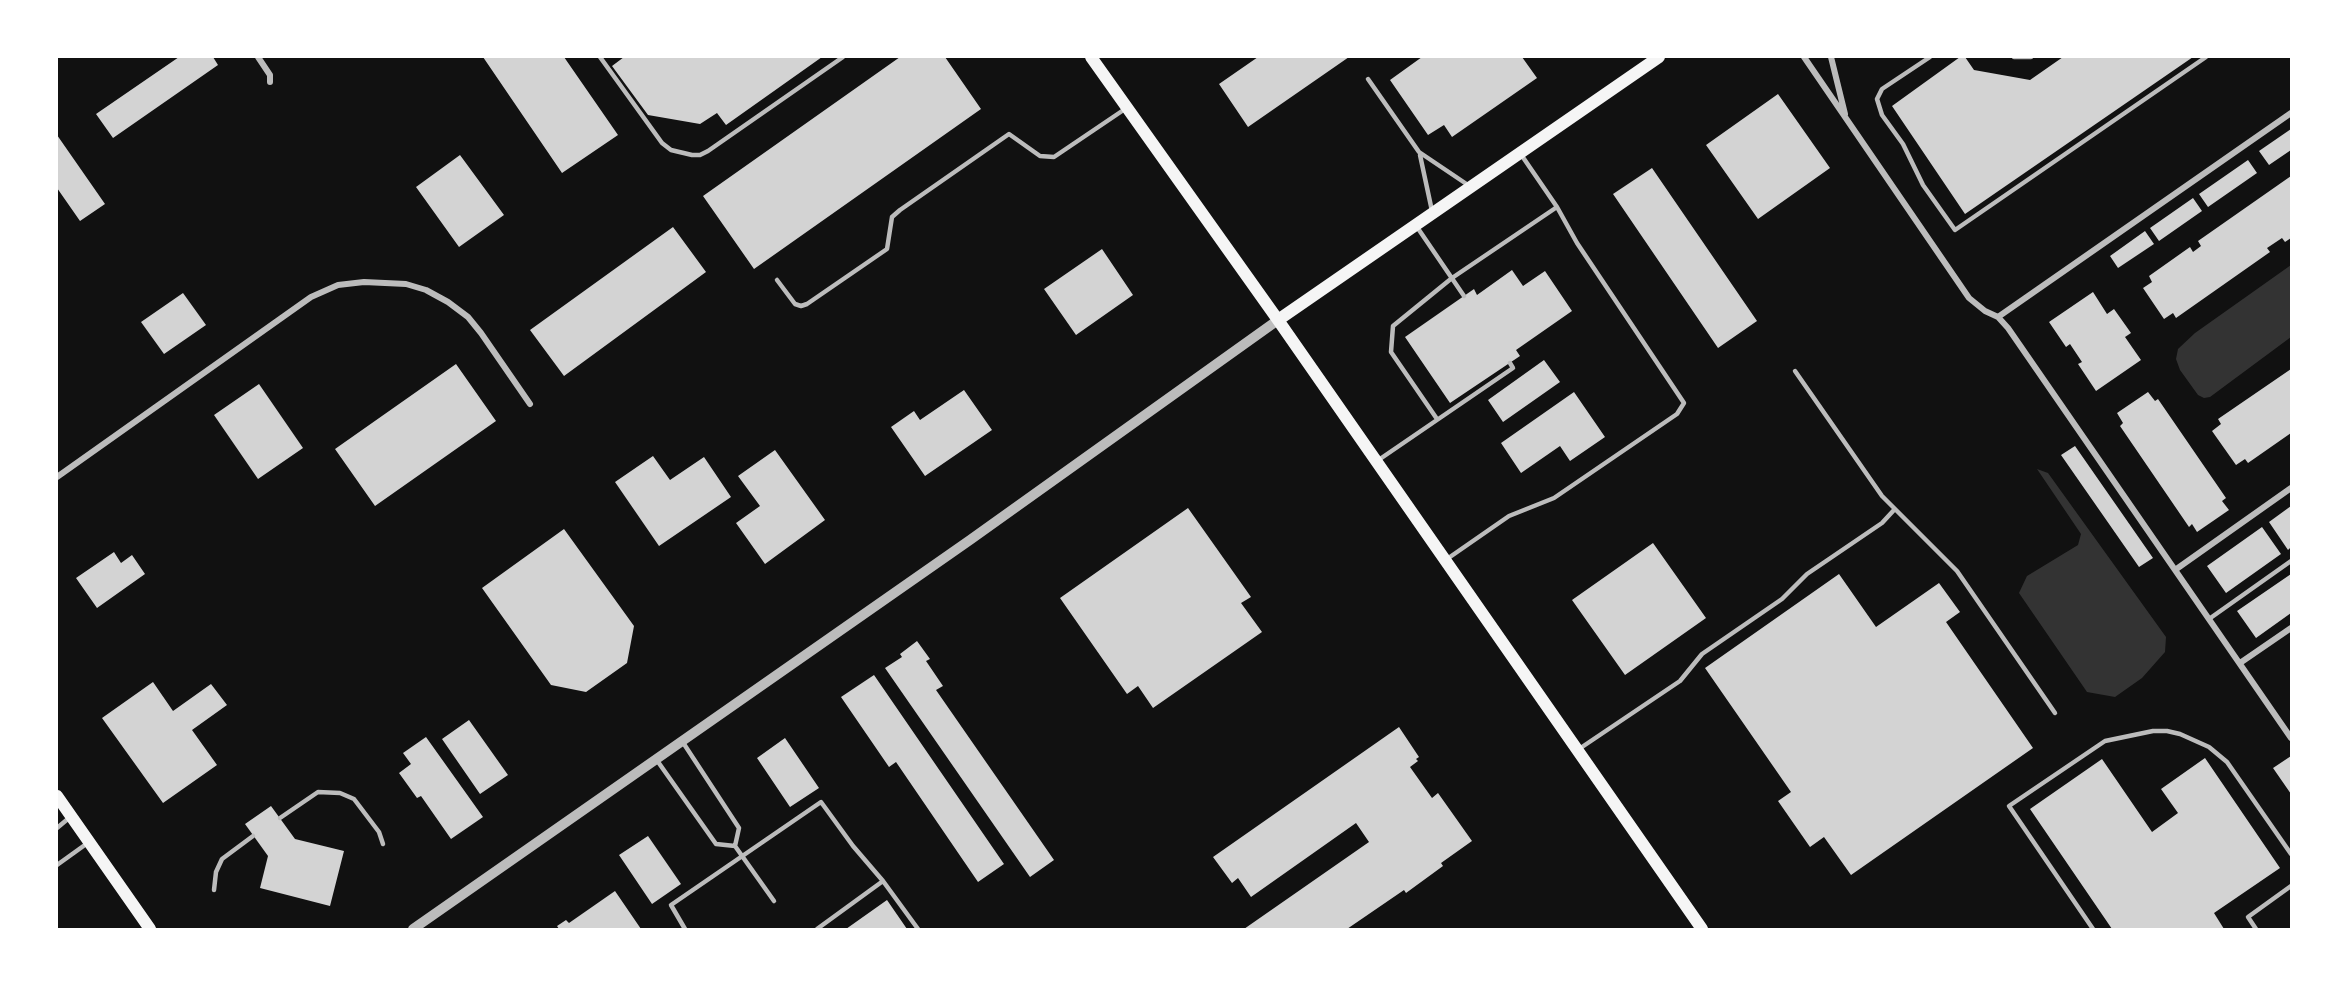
<!DOCTYPE html>
<html>
<head>
<meta charset="utf-8">
<style>
	body { margin:0 }
	#map { position:relative; width:2348px; height:986px; overflow:hidden; background:#111; font-family:"Varela Round",sans-serif }
	canvas { display:block }
	.frame { position:absolute; inset:0; border:58px solid #fff; pointer-events:none }
</style>
</head>
<body>
<div id="map">
<canvas width="2348" height="986"></canvas>
<div class="frame"></div>
</div>
<script>
const ctx = document.querySelector('canvas').getContext('2d');
ctx.lineJoin = 'round';
function fill(path, color) { ctx.fillStyle = color; ctx.fill(path, 'evenodd'); }
const poly = rows => new Path2D(rows.map(r => 'M' + r).join(''));
function trace(path, color, width, dash) { ctx.strokeStyle = color; ctx.lineWidth = width; ctx.lineCap = dash ? 'butt' : 'round'; ctx.setLineDash(dash || []); ctx.stroke(path); }
const water = poly([
	[2291,265,2291,337,2210,397,2204,398,2198,395,2180,370,2176,359,2178,349,2195,333],
	[2037,469,2048,473,2166,637,2165,652,2142,678,2115,697,2087,692,2019,593,2027,576,2078,545,2081,534]
]);
const building = poly([
	[179,57,213,57,218,65,113,138,96,114],
	[483,57,564,57,618,135,562,173],
	[624,57,822,57,726,125,717,113,700,124,648,115,612,66],
	[900,57,945,57,981,109,754,269,703,196],
	[1258,57,1349,57,1248,127,1219,84],
	[1422,57,1522,57,1537,78,1452,137,1444,125,1428,135,1390,80],
	[1960,57,1965,57,1974,70,2030,80,2063,57,2193,57,1965,214,1892,106],
	[1778,94,1830,168,1758,219,1706,145],
	[2291,129,2291,150,2269,165,2259,151],
	[57,135,105,204,80,221,57,188],
	[460,155,504,215,459,247,416,187],
	[2248,160,2257,173,2208,207,2199,194],
	[1652,168,1757,321,1718,348,1613,194],
	[2291,176,2291,238,2285,242,2282,238,2267,248,2270,252,2176,318,2173,313,2164,319,2143,288,2152,282,2149,276,2190,247,2193,252,2201,246,2198,241],
	[2193,198,2202,211,2159,241,2150,228],
	[673,227,706,272,564,376,530,330],
	[2145,231,2154,244,2118,268,2110,256],
	[1102,249,1133,295,1076,335,1044,289],
	[1512,270,1523,286,1545,271,1572,311,1516,350,1520,356,1450,403,1405,337,1474,289,1477,295],
	[2093,292,2107,314,2114,309,2131,333,2125,337,2141,360,2096,391,2078,364,2082,362,2070,344,2066,347,2049,322],
	[183,293,206,325,164,354,141,322],
	[1544,360,1560,382,1503,422,1488,400],
	[456,364,496,421,375,506,335,449],
	[2291,369,2291,433,2248,463,2245,459,2236,465,2212,431,2221,424,2218,419],
	[259,384,303,448,258,479,214,415],
	[964,390,992,430,925,476,891,427,914,411,920,420],
	[1574,392,1605,437,1570,461,1560,446,1521,473,1501,443],
	[2148,392,2155,401,2158,399,2226,498,2222,501,2229,510,2197,532,2192,524,2189,527,2120,426,2123,423,2117,413],
	[2075,446,2153,558,2139,567,2061,455],
	[775,450,825,520,765,564,736,523,760,506,738,476],
	[653,456,670,480,704,457,731,497,659,546,615,482],
	[2291,506,2291,547,2288,550,2269,522],
	[1188,508,1251,597,1241,603,1262,632,1153,708,1138,686,1127,694,1060,598],
	[2262,527,2281,554,2226,593,2207,566],
	[564,529,634,626,627,663,586,692,551,685,482,588],
	[1653,543,1706,618,1625,675,1572,600],
	[114,552,121,563,132,555,145,574,97,608,76,578],
	[1839,574,1876,627,1939,583,1960,612,1946,622,2033,748,1851,875,1824,837,1810,847,1778,801,1791,792,1705,668],
	[2291,574,2291,613,2256,638,2237,611],
	[917,641,930,659,926,661,943,686,936,690,1054,860,1030,877,885,668,902,657,900,654],
	[874,675,1004,864,978,882,896,762,889,767,841,697],
	[153,682,173,711,211,684,227,705,192,730,217,765,163,803,102,718],
	[469,720,508,775,480,794,442,739],
	[1399,727,1419,757,1416,759,1418,761,1410,767,1432,798,1438,793,1472,841,1441,863,1443,866,1406,893,1404,890,1347,929,1244,929,1369,842,1356,823,1251,897,1238,878,1232,883,1213,857],
	[426,737,483,817,451,839,421,796,417,798,399,773,411,764,403,753],
	[785,738,819,788,790,807,757,758],
	[2291,756,2291,794,2273,768],
	[2205,758,2280,868,2214,913,2224,929,2112,929,2030,809,2102,759,2152,832,2178,813,2161,789],
	[271,806,295,839,344,851,330,906,260,888,268,856,245,824],
	[648,836,681,884,652,904,619,855],
	[615,891,641,929,559,929,557,926,566,920,569,923],
	[887,900,907,929,846,929]
]);
const service = poly([
	[600,57,662,143,671,150,692,155,700,155,708,151,843,57],
	[1930,57,1882,89,1877,99,1882,115,1903,144,1923,185,1955,230,2206,57],
	[2014,57,2031,57],
	[1368,79,1419,152,1468,185],
	[1420,155,1432,211],
	[1417,227,1464,296],
	[777,280,795,304,801,306,807,304,887,249,892,217,900,210,1009,134,1040,156,1054,157,1125,109],
	[1795,371,1882,496,1957,571,2055,713],
	[1437,419,1391,352,1393,326,1452,278,1557,207],
	[1377,461,1513,368,1510,363],
	[1447,559,1509,516,1554,498,1677,414,1684,403,1577,243,1557,207,1520,153],
	[2209,619,2291,561],
	[682,741,739,828,735,846,774,901],
	[1579,749,1680,681,1702,654,1782,599,1807,574,1882,523,1894,510],
	[656,759,716,844,735,846],
	[280,818,318,792,340,793,354,799,379,832,383,844],
	[57,828,69,818],
	[57,865,89,842],
	[883,881,918,929],
	[214,890,216,872,222,859,253,836],
	[685,929,671,905,821,802,853,846,883,881,817,929],
	[2093,929,2009,806,2105,741,2153,731,2167,731,2180,734,2209,747,2227,762,2291,854],
	[2256,929,2248,917,2291,886]
]);
const minor = poly([
	[258,57,270,75,270,82],
	[1804,57,1969,298,1985,311,1998,317,2008,328,2291,738],
	[1831,57,1845,114],
	[1998,317,2291,113],
	[57,477,311,297,338,285,364,282,406,284,426,290,448,302,468,317,481,333,530,404],
	[2175,570,2291,488],
	[2240,663,2291,628]
]);
const tertiary = poly([
	[413,929,970,540,1278,320]
]);
const secondary = poly([
	[1091,57,1278,320,1702,929],
	[1278,320,1659,57],
	[57,796,150,929]
]);
fill(water, '#333');
fill(building, '#d3d3d3');
trace(service, '#bcbcbc', 4.5);
trace(minor, '#bcbcbc', 6);
trace(tertiary, '#bcbcbc', 10);
trace(secondary, '#f5f5f5', 12);
</script>
</body>
</html>
